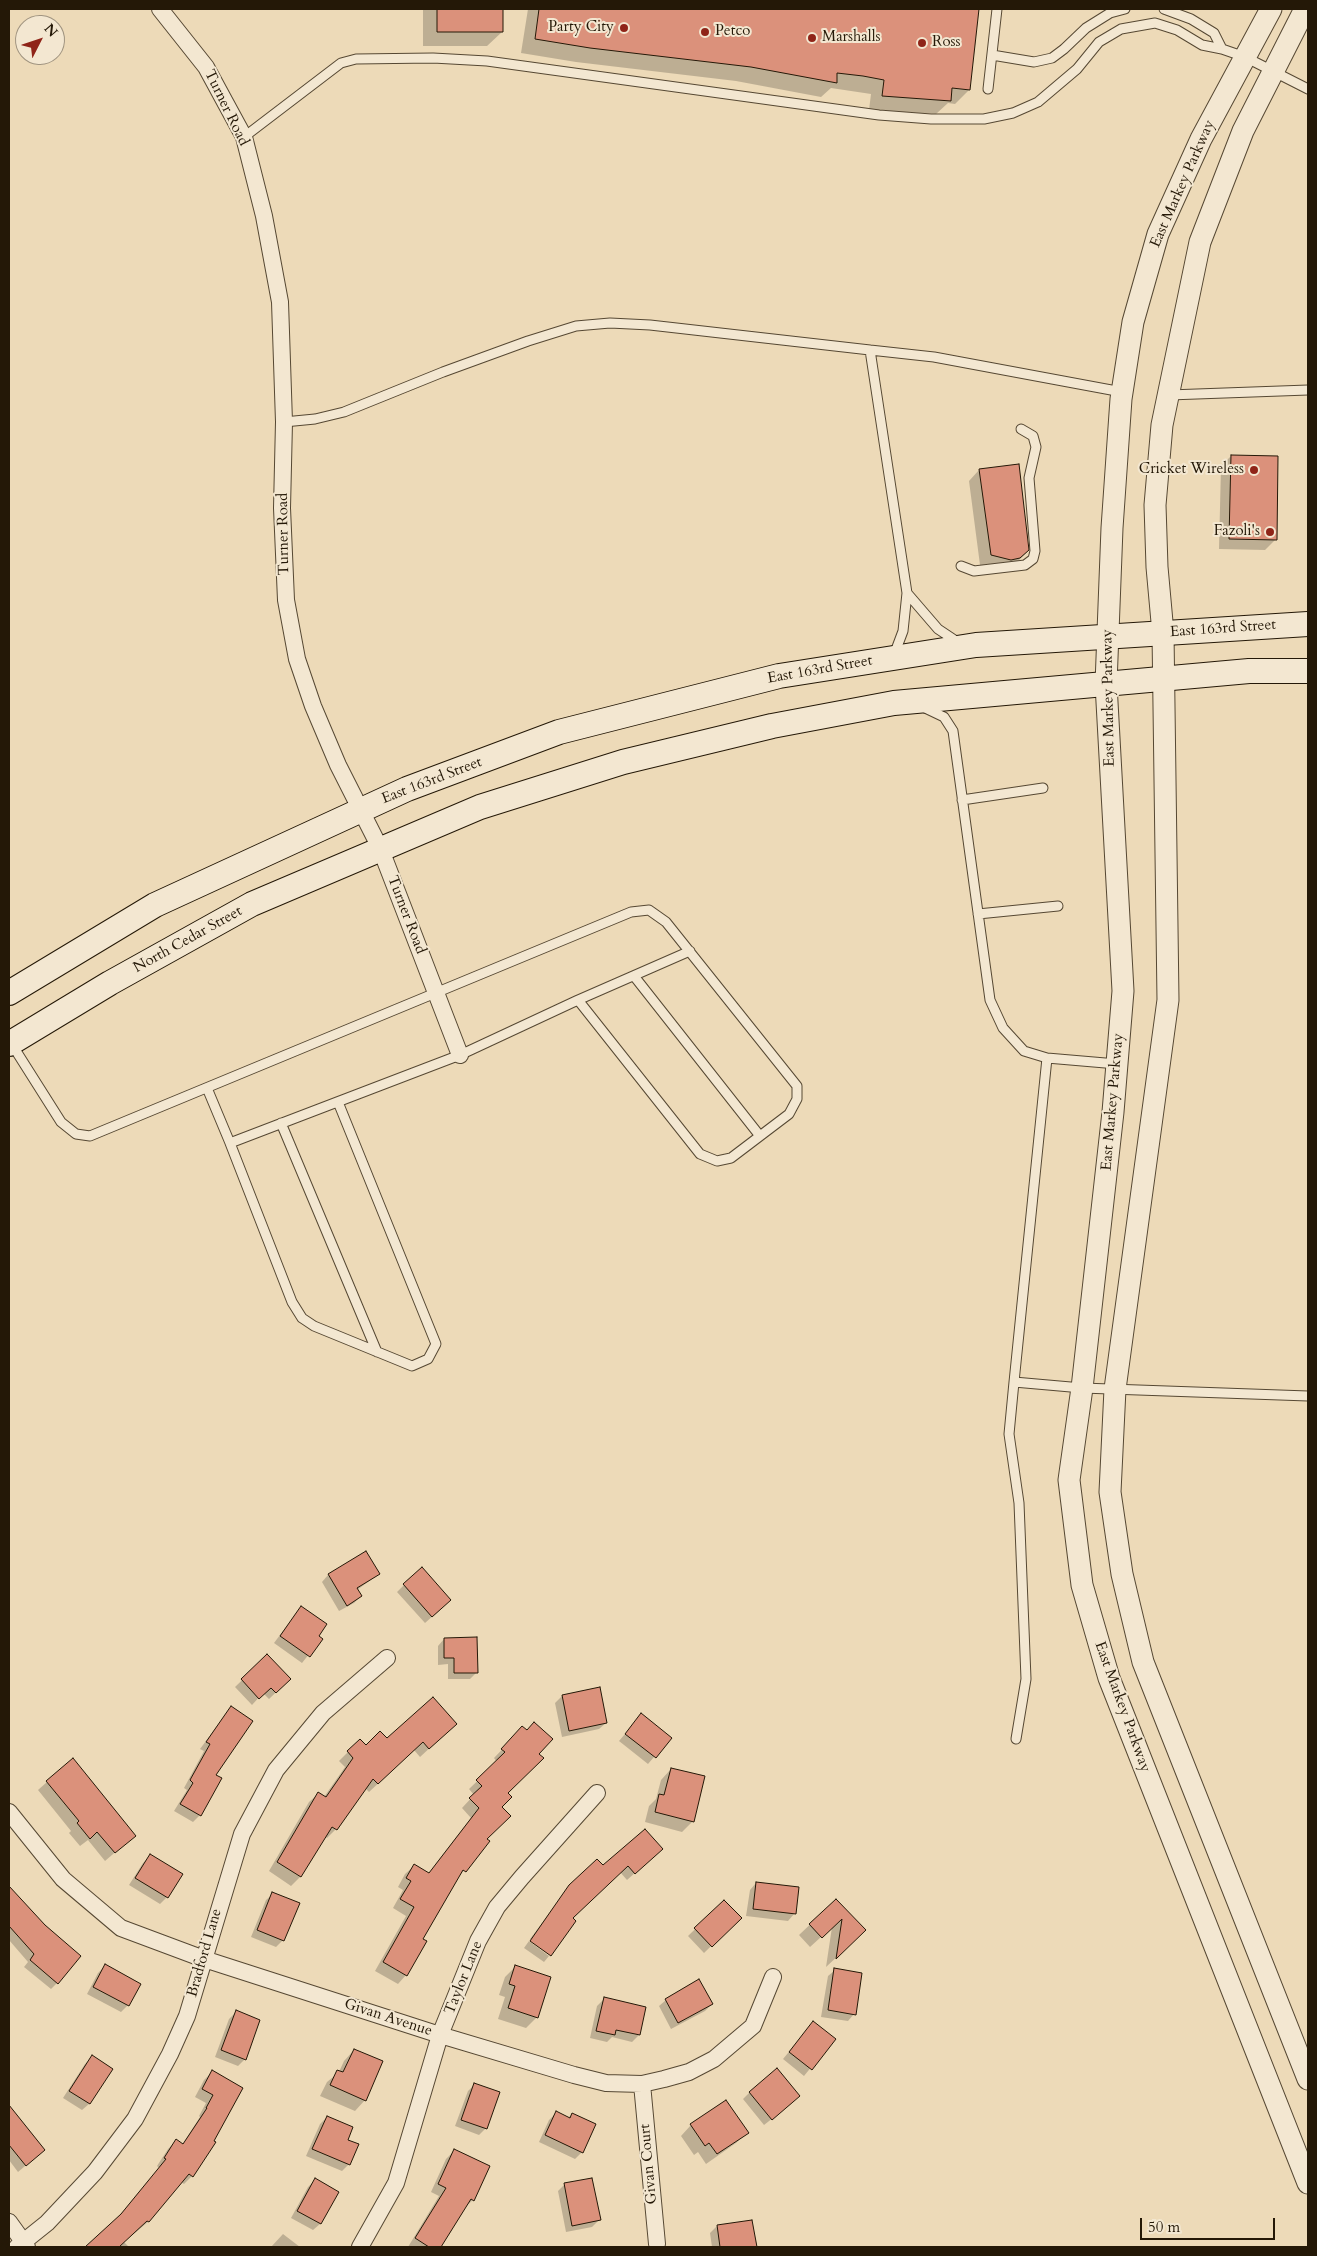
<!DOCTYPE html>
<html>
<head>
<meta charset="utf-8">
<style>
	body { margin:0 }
	#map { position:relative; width:1317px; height:2256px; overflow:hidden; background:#eddab8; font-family:Cardo,serif }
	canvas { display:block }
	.frame { position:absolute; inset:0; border:10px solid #241807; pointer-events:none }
	.north { position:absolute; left:15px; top:15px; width:50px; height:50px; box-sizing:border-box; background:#f3e7d1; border:1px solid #a09480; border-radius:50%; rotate:49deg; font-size:14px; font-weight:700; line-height:20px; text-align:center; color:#241807 }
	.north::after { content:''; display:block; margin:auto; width:18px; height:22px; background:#8f2418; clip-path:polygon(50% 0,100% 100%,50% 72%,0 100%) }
	.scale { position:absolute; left:1140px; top:2218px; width:135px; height:22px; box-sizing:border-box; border:2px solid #241807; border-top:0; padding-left:6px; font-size:15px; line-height:18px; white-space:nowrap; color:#241807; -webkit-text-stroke:4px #f3e7d1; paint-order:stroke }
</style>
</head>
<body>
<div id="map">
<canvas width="1317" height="2256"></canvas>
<div class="frame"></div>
<div class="north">N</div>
<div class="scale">50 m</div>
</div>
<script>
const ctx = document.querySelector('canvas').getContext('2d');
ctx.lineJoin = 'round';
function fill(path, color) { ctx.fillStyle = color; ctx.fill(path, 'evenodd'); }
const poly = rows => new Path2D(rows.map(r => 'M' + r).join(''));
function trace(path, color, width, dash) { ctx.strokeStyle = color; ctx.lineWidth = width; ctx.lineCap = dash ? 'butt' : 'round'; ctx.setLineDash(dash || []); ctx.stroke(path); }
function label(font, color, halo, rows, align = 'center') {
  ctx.font = font + ' Cardo,serif'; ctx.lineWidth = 4; ctx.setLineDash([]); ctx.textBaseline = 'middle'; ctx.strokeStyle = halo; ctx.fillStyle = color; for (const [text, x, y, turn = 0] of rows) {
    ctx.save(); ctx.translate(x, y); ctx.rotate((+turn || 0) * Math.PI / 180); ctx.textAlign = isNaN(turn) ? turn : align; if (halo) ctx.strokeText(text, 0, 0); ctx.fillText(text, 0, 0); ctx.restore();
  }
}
const shadow = poly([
	[423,9,501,9,502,32,487,46,423,46],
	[528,9,978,9,969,90,955,104,948,103,936,114,869,110,871,94,831,88,821,97,736,81,576,62,521,53],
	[1231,456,1276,539,1265,550,1219,549,1221,466],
	[1018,466,1027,552,1016,563,1000,570,980,565,969,481,979,470],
	[366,1553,379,1574,357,1590,361,1596,354,1603,339,1611,322,1582,328,1575],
	[404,1585,443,1607,425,1623,397,1592],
	[301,1607,317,1636,321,1639,302,1663,274,1643],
	[444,1639,477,1672,470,1679,448,1679,448,1664,438,1665,438,1646],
	[267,1656,290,1679,269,1699,263,1693,252,1705,235,1687],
	[562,1696,606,1723,599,1729,562,1737,555,1703],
	[231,1707,214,1775,200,1815,193,1822,174,1811,187,1790,184,1788,204,1751,200,1749],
	[641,1715,670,1738,648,1764,619,1741],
	[446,1733,420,1757,414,1750,369,1792,365,1788,336,1829,327,1838,325,1837,300,1877,291,1886,269,1871,309,1802,318,1794,324,1797,345,1767,339,1761,360,1740,366,1746,387,1740],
	[514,1737,506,1793,485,1839,488,1841,456,1880,421,1939,406,1975,398,1984,375,1971,406,1916,393,1908,403,1890,398,1887,405,1874,414,1866,428,1874,471,1818,462,1808,474,1795,469,1789,497,1762,494,1758],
	[671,1769,693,1821,682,1832,645,1822,649,1806,656,1799,661,1780],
	[47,1782,134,1836,105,1861,88,1840,80,1846,69,1833,71,1831,38,1790],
	[150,1856,167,1897,160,1904,129,1885,143,1863],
	[654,1856,627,1880,620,1872,571,1919,551,1954,530,1939,570,1886,602,1867],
	[756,1883,794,1914,788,1921,746,1916,750,1890],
	[9,1888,44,1926,57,1983,51,1989,24,1967,28,1962,9,1940],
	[273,1894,283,1940,276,1947,251,1937,266,1900],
	[836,1900,854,1941,826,1967,832,1927,810,1947,799,1935],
	[724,1901,740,1918,704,1953,688,1936],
	[529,1941,549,1956,544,1962,524,1948],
	[105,1966,128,2005,121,2012,87,1994,98,1973],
	[515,1967,537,2017,526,2028,498,2019,505,1997,499,1995,505,1977],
	[835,1970,854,2014,848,2021,821,2017,828,1976],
	[604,1999,639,2035,632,2042,612,2037,607,2042,590,2038,597,2006],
	[666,2000,712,2004,705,2011,671,2029,659,2006],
	[236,2012,245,2059,238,2066,215,2057,229,2019],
	[807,2030,834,2039,804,2076,783,2059],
	[354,2050,365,2100,355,2111,320,2096,327,2082,339,2072,344,2061],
	[92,2057,111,2069,89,2104,82,2110,63,2098,85,2064],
	[212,2072,242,2088,213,2141,215,2143,192,2176,184,2184,181,2182,148,2222,124,2242,129,2247,87,2247,115,2221,159,2168,157,2166,168,2149,176,2141,182,2145,200,2117,199,2116,206,2103,195,2097,204,2080],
	[475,2084,486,2128,479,2135,455,2126,468,2091],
	[750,2092,792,2103,764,2125,743,2099],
	[9,2107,44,2150,18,2172,9,2160],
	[556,2113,568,2118,572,2114,582,2152,575,2159,539,2142,549,2120],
	[327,2117,346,2140,357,2145,349,2164,342,2171,306,2156,320,2124],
	[691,2125,747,2133,736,2143,706,2164,698,2152,694,2155,681,2136],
	[454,2151,473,2200,464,2208,439,2247,408,2247,439,2196,431,2192,446,2159],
	[315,2180,337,2192,320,2224,313,2230,291,2218,308,2187],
	[565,2184,599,2220,592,2227,566,2232,558,2191],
	[751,2221,755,2247,712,2247,710,2233,717,2226],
	[283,2234,300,2247,271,2247]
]);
const building = poly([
	[437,9,503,9,503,32,437,32,437,9],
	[539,9,979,9,970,90,952,88,951,101,882,96,884,80,863,76,837,73,837,83,751,67,590,48,535,39,539,9],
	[1231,455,1278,456,1277,540,1229,539,1231,455],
	[1019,464,1029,550,1020,558,1011,560,991,555,979,469,1019,464],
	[366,1551,380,1574,357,1588,362,1596,347,1606,328,1574,366,1551],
	[422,1567,451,1600,432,1617,403,1584,422,1567],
	[301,1606,327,1624,319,1636,323,1639,310,1657,280,1636,301,1606],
	[477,1637,478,1673,454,1673,454,1658,444,1658,444,1638,477,1637],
	[267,1654,291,1679,276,1693,271,1688,259,1699,241,1679,267,1654],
	[600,1687,607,1723,569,1731,562,1695,600,1687],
	[433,1697,457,1724,429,1749,423,1742,378,1784,373,1779,337,1830,332,1827,301,1877,277,1862,318,1792,326,1797,353,1758,347,1751,360,1739,366,1745,380,1731,387,1738,433,1697],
	[231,1706,253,1721,216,1775,222,1778,201,1816,180,1804,193,1783,190,1780,210,1744,206,1742,231,1706],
	[641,1713,672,1738,656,1758,625,1734,641,1713],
	[534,1722,553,1739,539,1754,544,1758,508,1793,512,1797,502,1807,511,1816,487,1839,490,1841,466,1872,463,1870,423,1939,427,1941,407,1976,383,1962,414,1907,400,1899,411,1881,406,1878,414,1864,429,1873,479,1808,469,1798,482,1786,476,1780,505,1752,501,1749,522,1726,527,1730,534,1722],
	[73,1758,136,1836,115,1853,97,1832,90,1839,77,1823,79,1821,46,1781,73,1758],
	[671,1768,705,1776,694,1822,655,1812,659,1794,664,1795,671,1768],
	[645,1829,663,1849,635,1874,628,1866,573,1918,576,1921,551,1956,530,1941,569,1885,597,1859,603,1865,645,1829],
	[150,1854,183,1874,168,1898,135,1878,150,1854],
	[756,1882,799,1887,796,1914,753,1909,756,1882],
	[9,1886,45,1925,81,1956,58,1984,30,1960,34,1954,9,1926,9,1886],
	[272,1892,300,1903,284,1941,257,1930,272,1892],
	[836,1899,866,1930,836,1959,842,1919,822,1938,809,1924,836,1899],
	[724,1900,742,1918,712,1947,694,1928,724,1900],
	[105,1964,141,1984,129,2006,93,1987,105,1964],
	[515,1965,551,1977,538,2018,508,2008,515,1986,509,1984,515,1965],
	[834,1968,862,1973,856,2015,828,2010,834,1968],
	[699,1979,713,2004,678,2023,665,1999,699,1979],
	[604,1997,646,2007,640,2035,616,2030,615,2035,596,2031,604,1997],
	[236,2010,260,2020,246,2060,221,2050,236,2010],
	[813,2021,836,2039,812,2070,789,2052,813,2021],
	[354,2049,383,2061,366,2101,330,2085,337,2070,343,2072,354,2049],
	[92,2055,113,2069,90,2104,69,2091,92,2055],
	[777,2068,800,2096,772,2120,749,2092,777,2068],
	[212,2070,243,2088,214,2141,216,2142,193,2177,189,2174,149,2222,147,2221,119,2247,85,2247,121,2214,166,2159,164,2158,176,2139,183,2144,207,2108,206,2108,213,2095,202,2089,212,2070],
	[474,2083,500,2092,487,2129,461,2120,474,2083],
	[726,2100,749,2133,717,2154,709,2143,705,2146,690,2124,726,2100],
	[9,2105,45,2150,26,2166,9,2145,9,2105],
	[556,2111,570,2118,572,2113,596,2124,583,2153,545,2135,556,2111],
	[327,2116,353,2127,348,2140,359,2144,350,2165,312,2149,327,2116],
	[454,2149,490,2166,474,2201,471,2199,441,2247,429,2247,415,2238,446,2188,438,2184,454,2149],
	[315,2178,339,2192,321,2224,297,2211,315,2178],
	[592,2178,601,2220,572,2226,564,2183,592,2178],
	[752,2220,757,2247,720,2247,717,2225,752,2220]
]);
const service = poly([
	[1164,9,1191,19,1214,33,1222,49],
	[992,55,1034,62,1052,58,1064,49,1086,28,1110,13,1125,9],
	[988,89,997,9],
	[244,137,341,63,356,59,433,58,487,61,879,115,931,119,984,119,1013,113,1038,102,1077,69,1099,42,1121,29,1155,23,1177,30,1202,45,1222,49,1245,57,1308,89],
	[1169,395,1308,390],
	[284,422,315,419,344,412,443,372,528,341,576,326,610,323,650,325,870,350],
	[961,566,974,571,1025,565,1033,559,1035,551,1029,478,1036,447,1033,436,1021,429],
	[907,593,938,629,959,643],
	[894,655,903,631,907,593,870,350,934,357,1122,392],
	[923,707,944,717,953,731,990,1000,1003,1028,1024,1051,1047,1058,1117,1064],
	[962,800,1043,788],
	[978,914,1058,906],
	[634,976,760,1136],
	[578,1000,690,951],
	[11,1043,61,1122,76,1134,90,1136,631,912,649,910,666,922,797,1086,797,1099,789,1114,731,1158,717,1161,700,1154,578,1000,460,1055,230,1143,207,1088],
	[1047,1058,1014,1382,1082,1388,1308,1396],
	[281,1123,377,1352],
	[230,1143,292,1302,302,1318,314,1326,412,1366,428,1359,436,1344,338,1102],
	[1014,1382,1009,1434,1019,1503,1026,1679,1016,1739]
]);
const minor = poly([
	[160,9,206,67,244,137,264,216,280,302,284,422,282,508,286,600,297,659,313,706,338,765,381,850,460,1055],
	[9,1812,63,1879,121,1928,204,1959,440,2035,574,2075,606,2083,642,2084,664,2079,689,2072,714,2059,753,2026,773,1977],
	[642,2084,657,2244],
	[9,2222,27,2247],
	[17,2247,47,2223,95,2172,135,2119,170,2054,187,2016,242,1834,276,1770,323,1713,387,1658],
	[360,2247,396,2183,440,2035,478,1941,497,1907,522,1877,597,1793]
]);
const tertiary = poly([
	[1271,9,1201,139,1158,234,1133,322,1121,399,1112,528,1106,684,1123,991,1113,1112,1082,1388,1069,1480,1082,1585,1109,1678,1308,2183],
	[1305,9,1243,131,1200,242,1162,425,1155,505,1157,567,1163,633,1168,1000,1115,1389,1110,1492,1122,1574,1143,1662,1308,2079]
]);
const secondary = poly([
	[9,993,155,905,407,789,559,732,779,676,976,645,1308,624],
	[9,1044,110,983,252,904,480,807,623,762,772,726,894,703,1249,671,1308,671]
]);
const markers = [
	[624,28,5,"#8f2418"],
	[705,32,5,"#8f2418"],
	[812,38,5,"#8f2418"],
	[922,43,5,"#8f2418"],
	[1254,470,5,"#8f2418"],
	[1270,532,5,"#8f2418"]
];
const poiNames = [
	["Party City",614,28],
	["Petco",715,32,"left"],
	["Marshalls",822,38,"left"],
	["Ross",932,43,"left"],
	["Cricket Wireless",1244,470],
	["Fazoli's",1260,532]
];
const streetNames = [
	["Turner Road",226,108,64],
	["East Markey Parkway",1183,184,-66],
	["Turner Road",284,534,-91],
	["East 163rd Street",1223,629,-4],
	["East 163rd Street",820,670,-10],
	["East Markey Parkway",1109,698,-91],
	["East 163rd Street",432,781,-21],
	["Turner Road",406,915,69],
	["North Cedar Street",188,940,-29],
	["East Markey Parkway",1113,1102,-85],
	["East Markey Parkway",1122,1707,70],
	["Bradford Lane",205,1953,-74],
	["Taylor Lane",464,1978,-68],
	["Givan Avenue",388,2018,18],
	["Givan Court",649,2164,-95]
];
fill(shadow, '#0003');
fill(building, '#db917b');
trace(building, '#241807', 1);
trace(service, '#564833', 11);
trace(minor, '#564833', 18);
trace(tertiary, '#564833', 23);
trace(secondary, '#241807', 26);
trace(service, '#f3e7d1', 9);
trace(minor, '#f3e7d1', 16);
trace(tertiary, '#f3e7d1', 21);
trace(secondary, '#f3e7d1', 24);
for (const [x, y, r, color] of markers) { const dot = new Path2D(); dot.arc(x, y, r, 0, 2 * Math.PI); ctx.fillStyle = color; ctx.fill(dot); trace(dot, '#f3e7d1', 2); }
label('15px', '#241807', '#f3e7d1', poiNames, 'right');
label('15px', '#241807', '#f3e7d1', streetNames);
</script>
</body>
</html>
